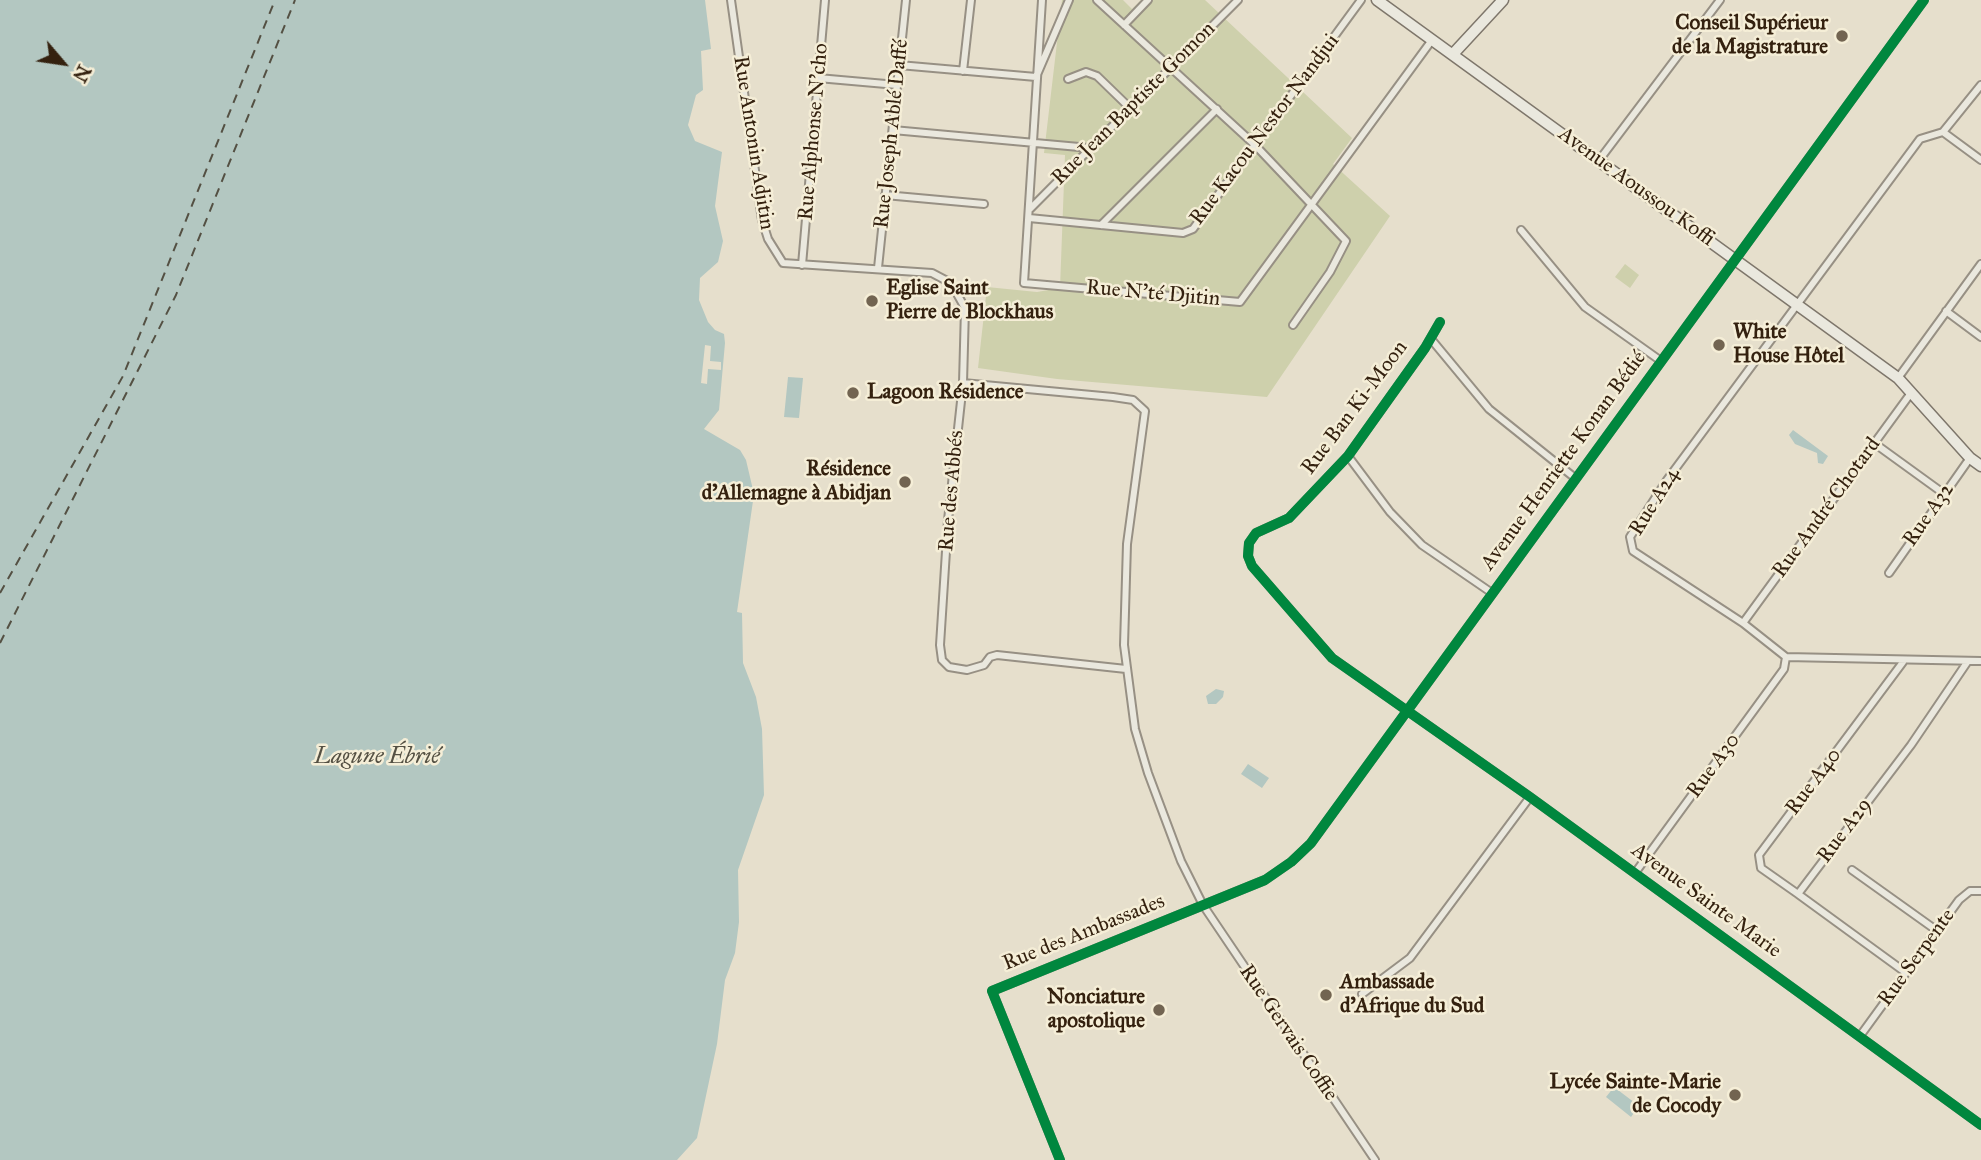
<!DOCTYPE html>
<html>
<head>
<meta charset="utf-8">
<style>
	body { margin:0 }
	#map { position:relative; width:1981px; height:1160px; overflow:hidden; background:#e6dfcc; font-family:"IM FELL Great Primer",serif }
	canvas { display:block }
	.north { position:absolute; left:28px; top:28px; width:70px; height:70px; -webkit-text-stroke:5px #f5eed7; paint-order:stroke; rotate:119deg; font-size:19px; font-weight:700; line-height:28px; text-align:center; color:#34210f }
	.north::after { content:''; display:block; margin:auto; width:24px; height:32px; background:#34210f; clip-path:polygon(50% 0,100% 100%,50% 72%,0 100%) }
</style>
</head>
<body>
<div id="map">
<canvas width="1981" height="1160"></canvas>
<div class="north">N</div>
</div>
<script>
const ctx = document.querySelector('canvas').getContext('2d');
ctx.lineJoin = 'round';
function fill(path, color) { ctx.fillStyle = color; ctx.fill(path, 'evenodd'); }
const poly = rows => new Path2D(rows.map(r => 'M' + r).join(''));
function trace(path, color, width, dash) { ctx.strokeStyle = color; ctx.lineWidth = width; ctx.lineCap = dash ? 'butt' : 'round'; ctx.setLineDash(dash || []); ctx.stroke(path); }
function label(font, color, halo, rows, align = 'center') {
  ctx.font = font + ' "IM FELL Great Primer",serif'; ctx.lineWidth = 5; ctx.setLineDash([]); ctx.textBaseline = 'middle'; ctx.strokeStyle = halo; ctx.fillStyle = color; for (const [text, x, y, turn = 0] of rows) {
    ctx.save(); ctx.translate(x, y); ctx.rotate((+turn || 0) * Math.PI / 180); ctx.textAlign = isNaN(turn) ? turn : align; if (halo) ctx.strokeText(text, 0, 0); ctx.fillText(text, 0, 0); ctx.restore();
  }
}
const green = poly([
	[1062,0,1123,0,1132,9,1141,0,1205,0,1352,138,1333,164,1390,216,1267,397,1057,379,978,368,987,287,1037,292,1060,288,1065,155,1044,153],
	[1625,264,1639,275,1630,288,1615,277]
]);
const water = poly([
	[0,0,705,0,711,49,701,51,703,90,696,95,688,125,695,141,722,152,715,206,723,241,718,262,700,278,699,300,708,322,715,330,724,334,725,343,719,410,704,429,740,450,746,460,754,494,737,612,742,613,743,663,756,697,762,729,764,795,738,870,739,922,735,953,725,980,717,1044,697,1138,677,1160,0,1160],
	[788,377,803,378,799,418,784,417],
	[1793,430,1828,456,1823,464,1818,463,1817,453,1795,444,1789,435],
	[1216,689,1224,691,1223,697,1216,704,1208,704,1206,696],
	[1248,764,1269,778,1262,788,1241,774],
	[1614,1087,1639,1106,1631,1117,1606,1097]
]);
const pier = poly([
	[705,345,711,346,710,361,721,362,721,370,708,369,707,384,701,383]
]);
const ferry = poly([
	[0,593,123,376,275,0],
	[0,643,176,295,295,0]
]);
const street = poly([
	[731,0,762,220,768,239,783,263,932,273,951,283,965,308,963,383,948,520,940,645,942,660,949,667,967,670,984,665,990,657,997,655,1126,669],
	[1042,0,1024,283,1240,302,1432,40],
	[1097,0,1255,145,1346,241,1330,272,1293,325],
	[1124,25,1148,0],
	[899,65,1036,77,1069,0],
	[963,71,971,0],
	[818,78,897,85],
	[1068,79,1086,72,1097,76,1130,108],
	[893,130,1090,148],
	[1943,132,1981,160],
	[1600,159,1720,0],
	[885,195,984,204],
	[1030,209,1238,0],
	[1029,218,1183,233,1193,229,1361,0],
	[1101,225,1217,109],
	[1521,230,1585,307,1661,361],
	[802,265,825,0],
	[878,268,906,0],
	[1946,311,1981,337],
	[1440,322,1425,348,1348,456,1289,518,1256,533,1249,543,1248,556,1252,566,1332,658,1530,797,1981,1125],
	[1431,339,1489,409,1575,478],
	[1898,378,1981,264],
	[963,383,1113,397,1133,400,1145,411,1127,544,1124,645,1135,729,1148,773,1181,861,1203,905,1375,1160],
	[1874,443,1943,493],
	[1348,456,1390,512,1422,545,1492,593],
	[1889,573,1970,458],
	[1743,623,1911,393],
	[1786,657,1743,623,1633,551,1630,537,1667,480,1920,139,1943,132,1981,85],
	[1786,657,1981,661],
	[1852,870,1936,930],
	[1635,873,1784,669,1786,657],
	[1798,894,1761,868,1759,855,1903,662],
	[1905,972,1798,894,1911,745,1968,661],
	[1362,994,1410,958,1530,797],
	[1860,1036,1959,900,1970,891,1981,891],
	[1060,1160,992,991,1265,880,1291,862,1311,843,1924,0]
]);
const secondary = poly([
	[1377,0,1898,378,1970,458,1981,466],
	[1453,54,1503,0]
]);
const cycleway = poly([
	[1440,322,1425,348,1348,456,1289,518,1256,533,1249,543,1248,556,1252,566,1332,658,1530,797,1981,1125],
	[1060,1160,992,991,1265,880,1291,862,1311,843,1924,0]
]);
const markers = [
	[1842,36,7,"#726451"],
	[872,301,7,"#726451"],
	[1719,345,7,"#726451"],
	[853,393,7,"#726451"],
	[905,482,7,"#726451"],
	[1326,995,7,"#726451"],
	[1159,1010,7,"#726451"],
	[1735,1095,7,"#726451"]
];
const poiNames = [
	["Conseil Supérieur",1828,24],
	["de la Magistrature",1828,48],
	["Eglise Saint",886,289,"left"],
	["Pierre de Blockhaus",886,313,"left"],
	["White",1733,333,"left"],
	["House Hôtel",1733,357,"left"],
	["Lagoon Résidence",867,393,"left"],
	["Résidence",891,470],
	["d’Allemagne à Abidjan",891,494],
	["Ambassade",1340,983,"left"],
	["d'Afrique du Sud",1340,1007,"left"],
	["Nonciature",1145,998],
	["apostolique",1145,1022],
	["Lycée Sainte-Marie",1721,1083],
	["de Cocody",1721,1107]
];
const streetNames = [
	["Rue Jean Baptiste Gomon",1134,104,-45],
	["Rue Kacou Nestor Nandjui",1265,130,-53],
	["Rue Alphonse N'cho",814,132,-85],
	["Rue Joseph Ablé Daffé",892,134,-84],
	["Rue Antonin Adjitin",753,143,81],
	["Avenue Aoussou Koffi",1636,187,36],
	["Rue N'té Djitin",1153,294,5],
	["Rue Ban Ki-Moon",1355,408,-53],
	["Avenue Henriette Konan Bédié",1564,461,-54],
	["Rue des Abbés",952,491,-85],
	["Rue A24",1655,502,-58],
	["Rue André Chotard",1827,508,-54],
	["Rue A32",1929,515,-55],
	["Rue A30",1714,766,-54],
	["Rue A40",1814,782,-53],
	["Rue A29",1845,831,-53],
	["Avenue Sainte Marie",1706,901,36],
	["Rue des Ambassades",1084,933,-22],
	["Rue Serpente",1917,958,-54],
	["Rue Gervais Coffie",1288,1033,56]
];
const waterNames = [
	["Lagune Ébrié",377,757]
];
fill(green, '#ced0ac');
fill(water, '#b3c7c1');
fill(pier, '#e6dfcc');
trace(ferry, '#545043', 2, [9, 7]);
trace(street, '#979084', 10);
trace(secondary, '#7e766b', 13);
trace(street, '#eae8de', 6);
trace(secondary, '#eae8de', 10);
trace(cycleway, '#00873e', 10);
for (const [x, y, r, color] of markers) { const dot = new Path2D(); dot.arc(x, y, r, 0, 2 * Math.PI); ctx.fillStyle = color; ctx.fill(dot); trace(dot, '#f5eed7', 2.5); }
label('bold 21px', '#34210f', '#f5eed7', poiNames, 'right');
label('21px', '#34210f', '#f5eed7', streetNames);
label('italic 23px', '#545043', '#f5eed7', waterNames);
</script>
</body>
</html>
